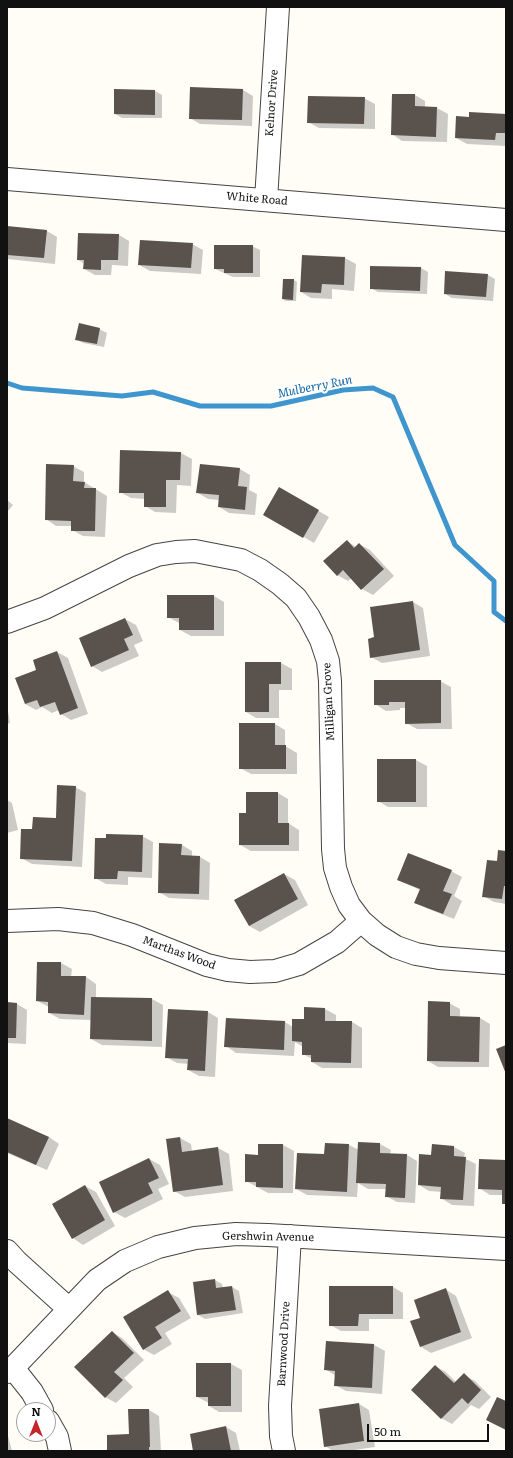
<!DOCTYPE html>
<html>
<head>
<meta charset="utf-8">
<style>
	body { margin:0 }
	#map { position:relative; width:513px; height:1458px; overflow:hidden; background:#fffdf5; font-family:Literata,serif }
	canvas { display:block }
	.frame { position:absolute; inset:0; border:8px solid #111; pointer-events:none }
	.north { position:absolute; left:16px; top:1402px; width:40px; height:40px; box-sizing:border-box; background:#fff; border:1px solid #a0a0a0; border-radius:50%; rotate:0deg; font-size:11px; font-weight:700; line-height:16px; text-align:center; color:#111 }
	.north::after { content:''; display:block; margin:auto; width:14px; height:18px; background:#c4262e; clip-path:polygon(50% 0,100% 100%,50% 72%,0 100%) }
	.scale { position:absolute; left:367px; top:1424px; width:122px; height:18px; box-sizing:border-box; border:2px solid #111; border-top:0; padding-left:5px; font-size:12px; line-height:14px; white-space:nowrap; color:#111; -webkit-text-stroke:3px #fff; paint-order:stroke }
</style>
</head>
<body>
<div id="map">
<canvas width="513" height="1458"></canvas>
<div class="frame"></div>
<div class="north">N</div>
<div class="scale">50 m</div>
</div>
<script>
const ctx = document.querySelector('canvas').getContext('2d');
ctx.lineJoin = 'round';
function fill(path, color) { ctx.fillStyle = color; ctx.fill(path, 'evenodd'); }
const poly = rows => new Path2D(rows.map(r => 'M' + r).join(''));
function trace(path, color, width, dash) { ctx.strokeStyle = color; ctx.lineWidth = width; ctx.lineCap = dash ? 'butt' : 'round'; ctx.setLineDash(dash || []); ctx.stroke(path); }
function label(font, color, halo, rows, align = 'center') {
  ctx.font = font + ' Literata,serif'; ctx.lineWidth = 4; ctx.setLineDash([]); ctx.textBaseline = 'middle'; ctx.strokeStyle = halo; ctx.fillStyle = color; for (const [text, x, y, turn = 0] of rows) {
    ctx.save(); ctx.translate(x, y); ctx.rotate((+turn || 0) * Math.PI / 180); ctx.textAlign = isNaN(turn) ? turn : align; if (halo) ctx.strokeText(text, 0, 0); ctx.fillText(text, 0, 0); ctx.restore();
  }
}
const shadow = poly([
	[243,90,253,96,252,126,200,124,190,118],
	[155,91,162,95,162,118,122,118,115,114],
	[415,95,425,101,425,107,437,108,448,114,447,142,402,141,392,134],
	[364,98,375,104,375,129,319,128,308,122],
	[506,115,506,146,467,144,456,138,470,118],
	[7,227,47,231,57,237,55,264,7,259],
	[119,235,129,241,128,266,112,265,111,275,95,275,84,269,85,264,78,260],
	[192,244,203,250,201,274,150,271,139,265],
	[252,246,260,250,260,277,233,277,215,269],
	[345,258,356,264,354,291,332,289,332,299,311,298,301,292],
	[421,268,428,272,427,294,378,292,371,288],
	[488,275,495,279,493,301,452,298,445,294],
	[294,280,297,282,296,301,286,301,283,299],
	[99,329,107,333,104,347,83,343,76,339],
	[181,453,192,459,191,486,177,485,176,513,155,512,145,506,145,499,131,498,120,492],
	[73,466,84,472,84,482,107,496,105,537,83,536,72,530,72,526,56,526,46,519],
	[240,469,250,475,249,490,257,494,255,515,229,513,219,507,219,500,208,499,198,493],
	[279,488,329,517,314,543,264,514],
	[7,500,13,505,7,512],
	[347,541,356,547,359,544,370,550,394,576,373,595,362,589,352,578,348,581,337,575],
	[214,596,224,602,224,636,191,636,180,630,179,623,168,617],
	[413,602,423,608,430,656,382,663,371,657,375,638],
	[125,619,136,625,143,641,134,645,139,656,102,672,92,666],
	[57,652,68,658,88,714,71,720,61,714,59,710,52,713,42,707,36,710,25,704,38,671],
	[281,663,292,669,292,690,279,690,279,718,256,718,246,712],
	[440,681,451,687,452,729,417,729,406,723,406,708,400,708,400,710,386,711,375,704],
	[7,705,10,723,7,724],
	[275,724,285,730,285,746,297,753,297,774,251,774,240,768],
	[378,760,416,760,427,766,427,807,388,807,378,801],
	[75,787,86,793,82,867,32,864,21,858,33,830,56,819],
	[278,793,288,799,288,823,299,830,299,851,251,851,240,845,247,814],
	[7,800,12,803,18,830,7,833],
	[142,836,153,842,152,878,128,877,128,885,106,884,95,878],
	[182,845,192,851,192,857,200,857,210,863,209,900,169,898,159,892],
	[506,852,506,904,494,902,483,896,498,862],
	[451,871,462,877,454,896,462,901,454,919,426,908,416,902,420,890,398,880],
	[284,874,295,880,308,905,260,932,249,926],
	[38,963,61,963,72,969,71,977,86,977,96,984,96,998,152,999,163,1005,162,1047,102,1045,91,1039,91,1020,60,1019,49,1013,49,1007,37,1001],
	[7,1003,17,1004,27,1010,26,1044,7,1043],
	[449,1003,460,1009,460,1017,480,1018,490,1024,489,1067,438,1067,428,1061],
	[305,1008,325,1009,336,1015,336,1022,352,1022,362,1028,362,1068,322,1068,312,1062,312,1059,303,1054,303,1047,295,1042,294,1056,236,1053,226,1046,227,1019,285,1022,293,1027,305,1020],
	[208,1012,218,1018,215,1077,199,1076,188,1070,189,1064,177,1063,166,1057],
	[7,1120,49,1137,59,1144,47,1170,7,1153],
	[180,1138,191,1144,192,1152,218,1148,229,1154,233,1191,185,1197,174,1191,167,1140],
	[359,1143,380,1144,391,1150,390,1155,407,1155,417,1161,415,1203,397,1202,386,1196,387,1189,368,1189,358,1183,357,1197,307,1195,296,1189,325,1155,349,1145,359,1150],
	[283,1145,294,1151,293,1193,268,1193,246,1181,259,1156],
	[433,1145,454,1147,465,1153,464,1158,476,1164,474,1206,452,1205,441,1198,442,1192,429,1191,419,1185,432,1156],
	[149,1159,160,1165,169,1184,158,1189,163,1199,125,1218,114,1212],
	[506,1161,506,1205,503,1203,503,1195,490,1195,479,1188],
	[85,1186,96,1192,115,1226,83,1245,73,1238],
	[215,1280,222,1284,223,1288,232,1287,239,1291,243,1313,205,1319,198,1315],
	[393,1287,403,1293,403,1319,369,1319,369,1331,341,1331,330,1325],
	[445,1289,456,1296,472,1338,431,1353,421,1347,422,1319],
	[168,1292,179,1298,191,1318,165,1333,172,1344,154,1355,143,1349],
	[112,1332,122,1338,144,1360,124,1378,133,1387,116,1403,105,1397],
	[326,1342,374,1345,385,1351,382,1394,346,1391,335,1385,336,1376,325,1369],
	[197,1364,231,1364,242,1370,242,1412,219,1412,209,1406,209,1403,197,1397],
	[435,1366,446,1372,456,1382,464,1375,475,1381,491,1397,479,1409,471,1405,452,1424,441,1418],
	[359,1404,369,1410,375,1447,347,1451,333,1451,325,1446],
	[149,1410,159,1416,161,1451,108,1451,130,1435],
	[226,1427,236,1433,240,1451,194,1451],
	[7,1432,12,1451,7,1451]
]);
const stream = poly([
	[7,383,22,388,122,396,153,392,200,406,271,406,343,390,373,388,393,397,455,545,494,581,494,612,506,621]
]);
const building = poly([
	[190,87,243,89,242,120,189,119],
	[114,89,155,90,155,115,114,114],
	[392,94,415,94,415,106,437,107,436,137,391,135],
	[308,96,365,97,364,124,307,123],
	[469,112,506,114,506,133,496,133,495,140,455,138,456,116,469,117],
	[7,226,47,230,44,258,7,255],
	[78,233,119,234,118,260,101,260,101,270,83,269,84,260,77,260],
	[140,240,193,243,191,268,138,265],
	[214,245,253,245,253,273,224,273,224,269,214,269],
	[302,255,345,257,344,285,322,284,321,293,300,292],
	[370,266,421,267,420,291,370,289],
	[445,271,488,274,486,297,444,294],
	[283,279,294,279,293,300,282,299],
	[79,323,100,328,97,344,75,340],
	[120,450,181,452,180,480,166,480,166,507,144,507,144,493,119,493],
	[46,464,74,465,73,481,85,482,84,488,96,488,95,531,71,531,71,521,45,520],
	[200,464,240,468,238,486,247,487,245,510,218,507,219,495,196,493],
	[279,487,319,510,303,538,263,515],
	[347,540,354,548,359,543,384,569,361,590,343,570,337,576,323,561],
	[167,595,214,595,214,630,179,630,179,618,167,618],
	[413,601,420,650,370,658,368,639,374,637,370,607],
	[125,618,133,635,124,639,129,650,91,667,79,638],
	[57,651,78,708,60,715,55,702,40,707,37,700,25,704,15,678,36,670,33,660],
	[245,662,281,662,281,684,269,684,269,712,245,712],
	[374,680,441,680,441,723,405,724,405,702,389,702,389,705,374,705],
	[239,723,275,723,275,745,286,745,286,769,239,769],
	[377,759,416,759,416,802,377,802],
	[57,785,76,786,72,861,20,859,21,829,32,829,33,817,56,818],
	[246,792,278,792,278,823,289,823,289,845,239,845,239,813,246,813],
	[106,834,143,835,142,872,118,871,117,879,94,879,95,838,106,838],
	[159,843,182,844,181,855,200,856,199,894,158,893],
	[498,850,506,851,506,886,504,886,502,899,482,897,487,860,497,861],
	[408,853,452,870,443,891,452,894,443,914,414,903,420,889,397,880],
	[284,873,298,899,249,926,234,900],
	[37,962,61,962,61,976,86,976,84,1015,48,1013,48,1002,36,1001],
	[91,997,152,998,152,1041,90,1039],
	[428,1001,450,1002,450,1016,480,1017,479,1062,427,1061],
	[7,1002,17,1003,16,1038,7,1038],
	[304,1007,325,1008,325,1021,352,1021,351,1063,311,1062,311,1055,302,1055,302,1042,292,1041,292,1019,304,1019],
	[168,1009,208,1011,205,1071,187,1070,188,1059,165,1058],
	[226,1018,285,1021,284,1050,224,1047],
	[506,1045,506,1074,496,1049],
	[7,1118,49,1137,36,1165,7,1152],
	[180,1137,182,1152,218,1147,223,1185,173,1192,166,1139],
	[358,1142,380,1143,380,1153,407,1154,405,1198,385,1197,386,1184,356,1183],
	[325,1143,349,1144,347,1192,295,1189,297,1153,324,1154],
	[258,1144,283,1144,283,1188,256,1187,256,1182,245,1182,245,1154,258,1155],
	[432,1144,454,1146,454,1156,466,1157,463,1200,440,1199,441,1187,418,1185,419,1154,431,1155],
	[149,1158,159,1178,148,1183,153,1193,113,1213,99,1182],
	[479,1159,506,1160,506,1204,502,1204,502,1190,478,1189],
	[85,1185,105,1220,72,1239,52,1204],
	[215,1279,216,1288,232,1286,236,1310,197,1315,193,1282],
	[329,1286,393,1286,393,1314,359,1314,358,1326,329,1326],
	[446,1288,461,1332,420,1347,410,1321,420,1318,414,1300],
	[168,1290,181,1311,155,1327,162,1338,143,1350,123,1317],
	[112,1331,134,1353,114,1372,123,1380,105,1398,74,1367],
	[326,1341,374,1344,372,1388,334,1386,335,1371,324,1370],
	[196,1363,231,1363,231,1406,208,1406,208,1397,196,1397],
	[435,1365,454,1383,464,1373,481,1390,468,1404,462,1398,441,1419,411,1390],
	[497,1397,506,1401,506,1430,486,1420],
	[359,1403,364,1441,324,1447,319,1409],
	[128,1409,149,1409,150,1447,149,1447,149,1451,107,1451,107,1435,129,1434],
	[226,1426,231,1451,193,1451,190,1434]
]);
const minor = poly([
	[7,179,506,220],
	[266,200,278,7],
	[7,622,45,608,129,566,157,555,176,552,195,551,241,560,260,570,280,584,296,598,309,617,321,640,328,661,330,681,333,849,335,868,341,887,349,905,361,921,377,935,396,947,416,954,439,958,506,963],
	[7,921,58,919,93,923,132,935,207,965,228,970,250,972,275,971,299,964,337,942,361,921],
	[7,1251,17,1262,69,1309],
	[13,1368,32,1392,42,1410],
	[7,1372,13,1368,97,1280,125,1261,158,1247,195,1238,236,1234,268,1235,506,1249],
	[48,1421,57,1437,60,1451],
	[284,1451,281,1436,280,1406,290,1236]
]);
const streetNames = [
	["Kelnor Drive",272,103,-86],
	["White Road",257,199,5],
	["Milligan Grove",329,702,-93],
	["Marthas Wood",179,953,20],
	["Gershwin Avenue",268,1237,1],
	["Barnwood Drive",284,1344,-87]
];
const waterNames = [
	["Mulberry Run",315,387,-11]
];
fill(shadow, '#0003');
trace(stream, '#3f96cf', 5);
fill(building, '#5a524d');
trace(minor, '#444', 24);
trace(minor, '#fff', 22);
label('11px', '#111', '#fff', streetNames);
label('italic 12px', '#1768a6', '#fff', waterNames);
</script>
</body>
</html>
